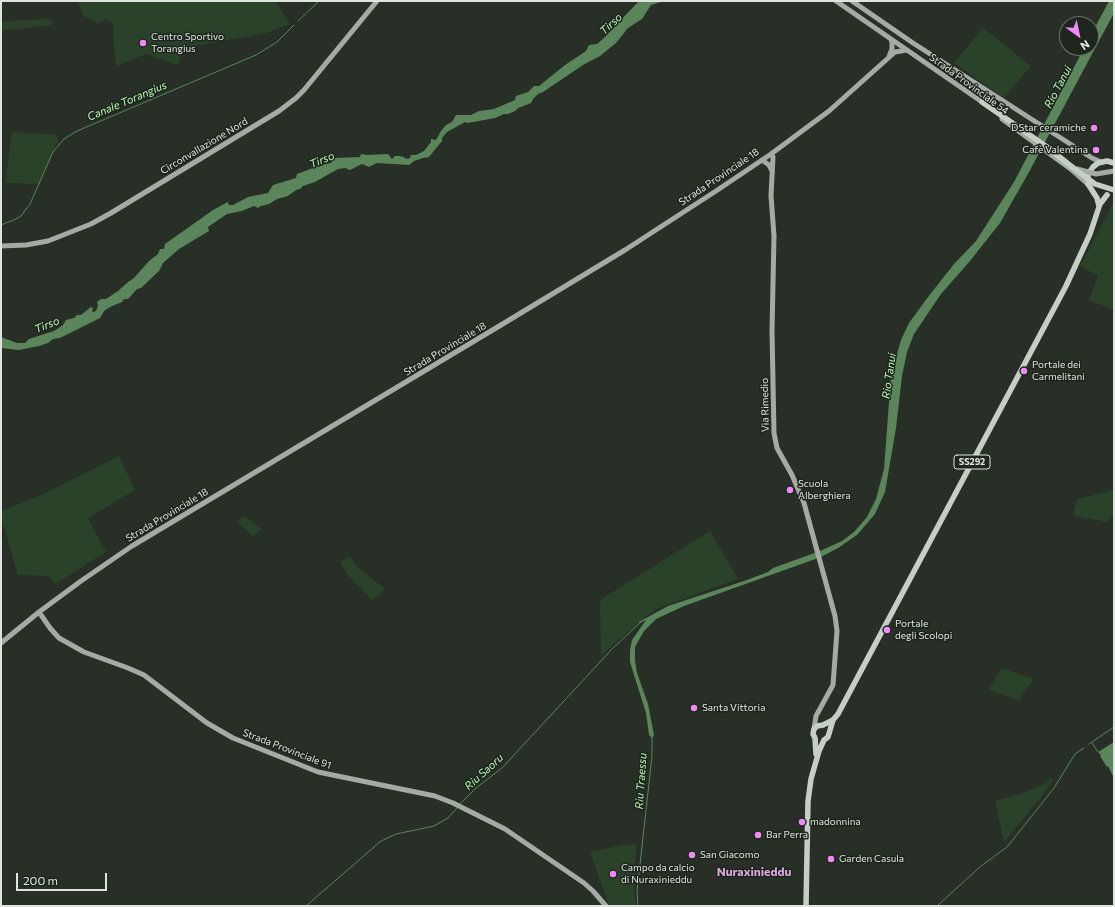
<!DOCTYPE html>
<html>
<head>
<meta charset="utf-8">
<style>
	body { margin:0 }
	#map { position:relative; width:1115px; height:907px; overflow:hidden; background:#272f26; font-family:Commissioner,sans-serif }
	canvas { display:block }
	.frame { position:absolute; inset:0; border:2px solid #dfe4de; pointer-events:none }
	.north { position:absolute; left:1059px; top:16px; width:40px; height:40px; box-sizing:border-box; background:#1d251d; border:1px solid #6b716a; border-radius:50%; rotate:147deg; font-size:11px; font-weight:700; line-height:16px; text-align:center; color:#dfe4de }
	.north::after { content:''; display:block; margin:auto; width:14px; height:18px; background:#ee8bf8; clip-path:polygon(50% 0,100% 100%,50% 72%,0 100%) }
	.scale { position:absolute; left:16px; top:873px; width:91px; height:18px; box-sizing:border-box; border:2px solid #dfe4de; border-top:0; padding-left:5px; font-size:12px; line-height:14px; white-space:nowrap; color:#dfe4de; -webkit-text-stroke:3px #1d251d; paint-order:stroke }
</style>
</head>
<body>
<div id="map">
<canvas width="1115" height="907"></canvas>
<div class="frame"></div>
<div class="north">N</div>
<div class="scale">200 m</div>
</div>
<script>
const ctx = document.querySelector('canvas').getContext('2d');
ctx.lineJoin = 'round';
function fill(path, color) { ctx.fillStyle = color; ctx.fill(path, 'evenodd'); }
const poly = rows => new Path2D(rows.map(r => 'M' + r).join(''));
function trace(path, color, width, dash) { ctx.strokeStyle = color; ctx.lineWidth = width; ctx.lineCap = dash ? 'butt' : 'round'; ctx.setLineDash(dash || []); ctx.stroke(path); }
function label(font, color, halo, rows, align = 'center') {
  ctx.font = font + ' Commissioner,sans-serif'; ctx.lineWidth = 3; ctx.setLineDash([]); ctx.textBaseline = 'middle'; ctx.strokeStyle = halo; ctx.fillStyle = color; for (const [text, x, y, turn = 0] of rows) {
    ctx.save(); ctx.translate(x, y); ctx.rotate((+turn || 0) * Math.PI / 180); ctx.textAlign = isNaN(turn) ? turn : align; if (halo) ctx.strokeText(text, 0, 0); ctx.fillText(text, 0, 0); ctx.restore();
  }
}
const green = poly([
	[78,1,275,1,290,24,266,33,183,48,178,65,146,54,116,66,113,32,114,26,113,23,105,19,98,24,83,15],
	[51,19,52,25,1,31,1,21],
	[983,28,1031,66,1004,98,954,63],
	[12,132,57,135,58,140,40,184,5,183],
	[1114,202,1114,310,1089,300,1098,276,1080,266],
	[119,456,135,490,88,518,106,552,55,584,49,576,18,575,1,517,1,511,39,496],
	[1114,490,1114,516,1112,516,1108,522,1073,516,1077,499],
	[245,516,261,528,253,537,237,521],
	[710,531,738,579,656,609,618,640,601,656,600,600],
	[350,556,357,567,385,589,372,600,347,574,340,562],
	[1002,668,1034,679,1022,695,1020,700,988,690],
	[1051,778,1053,780,1042,796,1004,842,995,801,1020,794,1042,785],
	[636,844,634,893,636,906,610,906,607,900,590,852,622,845]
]);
const water = poly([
	[639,1,664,1,651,5,642,19,628,28,616,43,600,56,583,65,543,92,538,94,533,99,531,103,518,108,515,111,508,114,504,114,495,118,468,123,465,122,447,132,442,138,442,141,429,157,423,158,414,161,409,165,377,163,369,167,362,164,350,170,345,168,338,169,315,182,303,186,300,189,296,190,288,196,277,199,269,204,261,206,258,208,254,206,242,211,227,214,208,227,209,231,179,249,163,263,159,271,141,288,137,289,128,299,124,299,122,302,110,307,104,311,100,318,60,338,53,339,48,343,39,346,19,350,1,348,1,337,17,343,25,343,29,339,54,331,63,325,66,320,74,318,77,315,81,315,91,307,93,308,92,311,93,312,96,311,98,306,97,302,101,299,106,299,118,291,128,282,134,278,149,261,158,254,160,249,164,249,165,244,213,210,228,202,229,205,233,205,248,197,268,193,273,185,296,178,297,174,321,165,331,163,334,158,360,157,361,154,367,155,388,154,392,159,395,156,399,156,404,157,406,159,410,158,411,155,416,155,424,151,431,142,431,139,436,140,441,131,446,125,452,122,456,115,471,115,479,111,494,109,515,100,516,96,528,92,534,86,539,86,565,65,586,51,589,45,597,44,604,38],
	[1109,1,1114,1,1114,13,1029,172,1000,223,970,261,941,294,914,334,907,352,902,376,896,428,885,492,875,514,857,535,838,548,821,557,684,606,656,619,644,631,635,647,635,661,637,673,648,704,654,735,652,738,649,735,646,713,630,662,630,650,632,640,646,620,640,623,639,622,668,606,744,581,768,572,773,568,820,551,842,541,854,532,867,517,876,499,884,469,891,375,901,340,909,323,928,297,954,264,976,241,1014,182,1084,48,1091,48,1091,35],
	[1114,742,1114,778,1108,766,1107,767,1100,756,1101,755,1098,752]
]);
const stream = poly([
	[298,21,319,1],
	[1,225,16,219,21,216,30,204,53,152,64,139,77,131,256,55,277,42,294,25],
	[1092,743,1098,752],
	[1089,744,1114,727],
	[460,804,476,788,502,768,612,649,641,622],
	[306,906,381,841,396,834,434,826,448,818,457,808],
	[638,906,637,891,652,756,652,737],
	[937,906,981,866,1007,847,1054,788,1075,754,1084,748]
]);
const secondary = poly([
	[836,1,985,104],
	[852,1,913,43,1092,158,1101,162],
	[889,57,892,49,892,43,891,39],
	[1002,119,1072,170,1088,184],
	[771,154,773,157,771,196,774,236,772,331,774,433,777,448,792,475,804,503,835,616,837,631,833,685,816,716,814,729],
	[762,160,769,165,772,171],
	[1,246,26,245,48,241,91,224,111,213,279,111,296,98,304,90,377,1],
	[39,612,50,628,59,638,84,652,128,668,144,675,207,723,233,738,318,772,435,796,453,803,505,829,584,883,593,891,606,906],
	[1,643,39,612,81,581,132,546,501,325,625,250,716,191,771,154,829,111,895,52,907,50]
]);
const primary = poly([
	[982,102,1047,147,1072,167],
	[1099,206,1097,198,1088,184,1088,174,1093,167,1098,163,1107,161,1114,163],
	[816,754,815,738,813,734,814,729,817,726,823,725,833,720],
	[806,906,808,801,811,779,819,751,824,740,828,737,833,720,838,714,1066,286,1090,234,1100,204,1107,195]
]);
const secondaryBridge = poly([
	[1077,169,1096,174,1114,171]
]);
const primaryBridge = poly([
	[1072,167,1095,184,1114,190]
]);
const markers = [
	[143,43,4,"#ee8bf8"],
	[1094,128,4,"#ee8bf8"],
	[1096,150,4,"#ee8bf8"],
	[1024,371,4,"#ee8bf8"],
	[790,490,4,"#ee8bf8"],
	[887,630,4,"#ee8bf8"],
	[694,708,4,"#ee8bf8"],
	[802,822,4,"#ee8bf8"],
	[758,835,4,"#ee8bf8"],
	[692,855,4,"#ee8bf8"],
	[831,859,4,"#ee8bf8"],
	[613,874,4,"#ee8bf8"]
];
const shields = [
	[972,462,36]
];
const shieldNames = [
	["SS292",972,462]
];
const poiNames = [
	["Centro Sportivo",151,37],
	["Torangius",151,49],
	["DStar ceramiche",1086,128,"right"],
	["Cafè Valentina",1088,150,"right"],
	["Portale dei",1032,365],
	["Carmelitani",1032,377],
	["Scuola",798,484],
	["Alberghiera",798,496],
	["Portale",895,624],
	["degli Scolopi",895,636],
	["Santa Vittoria",702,708],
	["madonnina",810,822],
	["Bar Perra",766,835],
	["San Giacomo",700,855],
	["Garden Casula",839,859],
	["Campo da calcio",621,868],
	["di Nuraxinieddu",621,880]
];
const streetNames = [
	["Strada Provinciale 54",969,84,36],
	["Circonvallazione Nord",204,146,-31],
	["Strada Provinciale 18",719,177,-34],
	["Strada Provinciale 18",445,349,-31],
	["Via Rimedio",765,405,-91],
	["Strada Provinciale 18",167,515,-31],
	["Strada Provinciale 91",287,749,21]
];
const waterNames = [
	["Tirso",611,24,-43],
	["Rio Tanui",1058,87,-62],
	["Canale Torangius",127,101,-23],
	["Tirso",322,160,-23],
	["Tirso",47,325,-23],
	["Rio Tanui",889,376,-82],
	["Riu Saoru",484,772,-42],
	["Riu Traessu",641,781,-86]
];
const quarterNames = [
	["Nuraxinieddu",754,872]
];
fill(green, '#2b422a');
fill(water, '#5b855a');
trace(stream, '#5b855a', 1);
trace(secondary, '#a4aba4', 5);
trace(primary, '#c6cfc5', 5.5);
trace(secondaryBridge, '#a4aba4', 5);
trace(primaryBridge, '#c6cfc5', 5.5);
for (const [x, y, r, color] of markers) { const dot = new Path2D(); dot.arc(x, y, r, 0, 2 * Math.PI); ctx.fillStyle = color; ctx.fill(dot); trace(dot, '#1d251d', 1.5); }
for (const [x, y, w] of shields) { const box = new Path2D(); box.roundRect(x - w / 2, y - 7, w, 14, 3); ctx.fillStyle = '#1d251d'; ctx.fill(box); trace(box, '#dfe4de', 1); }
label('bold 9px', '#dfe4de', null, shieldNames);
label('10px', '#dfe4de', '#1d251d', poiNames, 'left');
label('10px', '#dfe4de', '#1d251d', streetNames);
label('italic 11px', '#b7f8b5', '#1d251d', waterNames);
label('bold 12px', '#dea8e3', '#1d251d', quarterNames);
</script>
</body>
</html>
